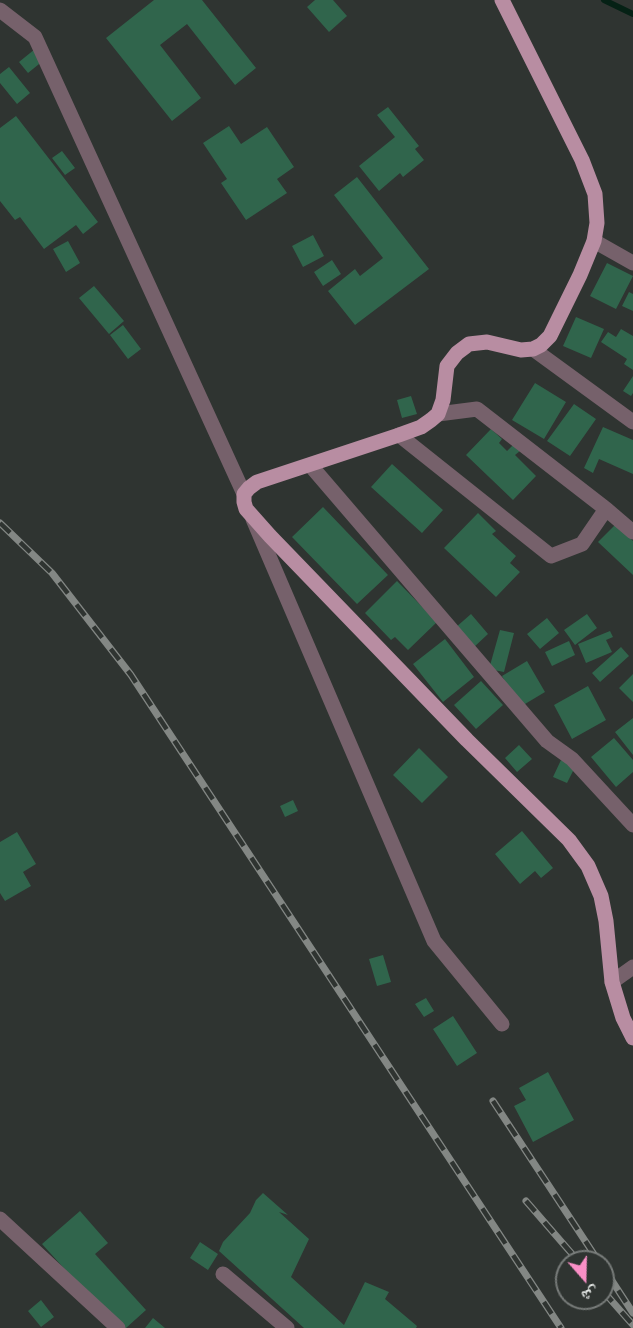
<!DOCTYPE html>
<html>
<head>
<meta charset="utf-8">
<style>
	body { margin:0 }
	#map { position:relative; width:633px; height:1328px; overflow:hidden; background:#2f3431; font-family:Ubuntu,"Noto Naskh Arabic",sans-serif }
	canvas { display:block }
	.north { position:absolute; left:555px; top:1250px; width:60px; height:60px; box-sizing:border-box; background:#2f3431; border:2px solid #777b79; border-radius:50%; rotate:160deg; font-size:16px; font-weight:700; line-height:24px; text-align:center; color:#e3e6e4 }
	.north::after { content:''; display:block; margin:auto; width:21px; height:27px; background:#fa8fc6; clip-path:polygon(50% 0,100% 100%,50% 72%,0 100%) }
</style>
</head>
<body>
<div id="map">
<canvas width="633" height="1328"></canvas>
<div class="north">ش</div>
</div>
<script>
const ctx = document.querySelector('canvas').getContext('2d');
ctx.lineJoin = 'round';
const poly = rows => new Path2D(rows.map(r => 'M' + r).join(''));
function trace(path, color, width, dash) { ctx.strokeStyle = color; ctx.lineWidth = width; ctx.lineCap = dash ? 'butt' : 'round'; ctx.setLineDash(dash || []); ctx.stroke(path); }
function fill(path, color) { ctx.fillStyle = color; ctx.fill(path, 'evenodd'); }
const stream = poly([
	[604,0,633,14]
]);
const building = poly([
	[154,0,202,0,256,68,235,85,187,24,160,45,201,98,172,121,106,38],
	[315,0,333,0,347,16,329,32,307,7],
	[35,49,44,60,28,73,19,62],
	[9,67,30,93,17,104,0,83,0,74],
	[388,107,419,146,415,149,424,160,403,177,400,173,379,191,359,166,395,137,377,115],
	[16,116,98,222,83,234,76,225,44,249,20,217,15,220,0,201,0,128],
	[229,126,241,144,267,127,294,167,277,179,287,193,246,220,221,183,227,179,203,143],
	[62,151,75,168,65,175,52,158],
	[357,177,429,269,355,325,328,291,355,269,360,276,383,258,334,195],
	[313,235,324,256,303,267,292,246],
	[68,241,80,263,66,272,53,249],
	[332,260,341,274,323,286,314,272],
	[607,263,633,276,616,309,590,296],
	[94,286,124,321,109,334,79,298],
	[629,292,633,294,633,311,622,306],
	[576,317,604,329,591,358,563,346],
	[123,325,141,349,128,359,110,335],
	[621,329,633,336,633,370,624,364,627,359,601,342,608,332,616,337],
	[633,376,633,393,631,396,623,391],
	[535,383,566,402,544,439,512,420],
	[411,396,417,414,402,418,397,400],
	[574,404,596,419,570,456,547,441],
	[603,427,633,440,633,474,599,459,593,473,584,468],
	[491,429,502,439,499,443,507,451,513,445,520,451,515,455,536,476,513,500,466,455],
	[392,464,443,510,422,533,371,487],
	[323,507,388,575,357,604,292,537],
	[478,513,496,531,492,534,516,556,510,563,520,572,496,597,444,548],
	[616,524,633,541,633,575,598,542],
	[397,581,437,622,408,650,395,637,391,640,365,613],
	[471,614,488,634,473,648,455,628],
	[587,614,597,628,575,645,564,630],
	[547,618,559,633,540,649,527,634],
	[500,630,514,633,504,672,489,669],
	[610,631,613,637,606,640,612,652,586,663,578,644],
	[445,639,474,677,443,702,413,664],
	[569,641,575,655,552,666,545,652],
	[621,647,629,656,600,682,592,673],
	[527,661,545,692,520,707,502,676],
	[633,674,633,702,619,688],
	[481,681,503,705,476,729,454,705],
	[588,686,606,720,572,739,554,705],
	[633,718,633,755,615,732],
	[614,738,633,760,633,772,616,787,591,757],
	[519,745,532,759,517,772,505,758],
	[419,748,448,777,422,803,393,775],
	[561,760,575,767,567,783,553,777],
	[293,800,298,811,285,817,280,806],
	[522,831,553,868,541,878,535,871,520,884,495,854],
	[17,832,36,864,23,872,31,886,5,901,0,893,0,842],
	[383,955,391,982,377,986,369,959],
	[426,998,434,1011,424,1017,415,1004],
	[453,1016,477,1053,457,1066,433,1029],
	[548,1072,574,1120,533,1142,514,1106,526,1100,519,1088],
	[263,1193,288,1215,279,1212,309,1239,291,1277,344,1325,365,1282,389,1292,385,1299,417,1326,416,1328,304,1328,219,1251,223,1242,250,1213,256,1200],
	[80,1211,108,1243,95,1254,146,1310,126,1328,118,1328,42,1244],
	[200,1242,218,1254,208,1270,190,1258],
	[41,1300,54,1317,41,1327,28,1311],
	[153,1318,165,1328,145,1328]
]);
const minor = poly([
	[0,10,35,37,244,494],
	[594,241,633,263],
	[533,349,633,422],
	[438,414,477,409,606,509,633,532],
	[399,435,551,556,582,544,606,509],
	[311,466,547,741,572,759,633,825],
	[253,519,434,941,502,1024],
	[612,982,633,967],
	[0,1219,118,1328],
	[223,1274,287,1328]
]);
const major = poly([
	[502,0,582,160,595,194,597,223,594,241,580,275,550,336,541,345,533,349,521,350,487,342,469,344,457,353,447,366,443,400,438,414,431,420,421,427,399,435,257,482,249,488,244,494,244,502,246,509,270,536,467,740,569,840,588,866,601,896,606,921,612,982,623,1018,633,1038]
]);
const rail = poly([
	[0,523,52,573,131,675,561,1328],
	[493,1101,599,1262],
	[526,1201,579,1262],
	[603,1267,633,1313],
	[603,1291,633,1325]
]);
trace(stream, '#052115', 6);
fill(building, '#30654c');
trace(minor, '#76616b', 15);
trace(major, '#b88da2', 15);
trace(rail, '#838784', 7);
trace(rail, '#2f3431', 4.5, [14]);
</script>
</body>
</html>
